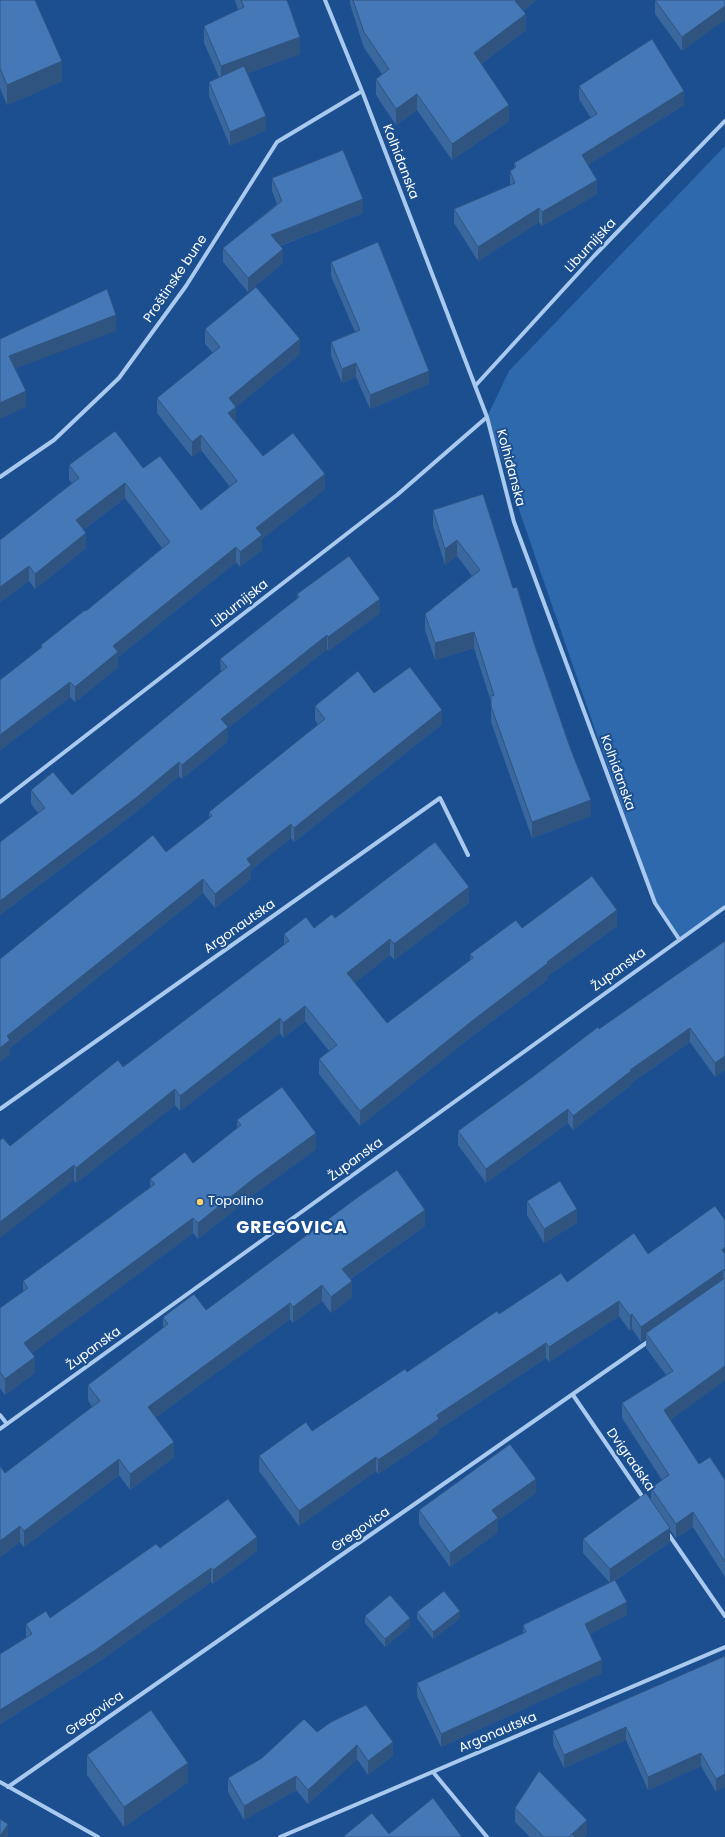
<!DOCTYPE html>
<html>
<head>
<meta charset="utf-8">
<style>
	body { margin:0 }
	canvas { display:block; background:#1b4f8f }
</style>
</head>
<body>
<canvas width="725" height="1837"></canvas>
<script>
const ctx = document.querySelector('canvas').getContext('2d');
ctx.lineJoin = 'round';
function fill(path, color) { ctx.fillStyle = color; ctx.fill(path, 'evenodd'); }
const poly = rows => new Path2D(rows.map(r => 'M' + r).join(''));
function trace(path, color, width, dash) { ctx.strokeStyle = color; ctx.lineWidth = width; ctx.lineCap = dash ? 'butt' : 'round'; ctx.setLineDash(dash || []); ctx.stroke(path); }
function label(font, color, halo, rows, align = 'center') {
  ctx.font = font + ' Poppins,sans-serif'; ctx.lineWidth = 4; ctx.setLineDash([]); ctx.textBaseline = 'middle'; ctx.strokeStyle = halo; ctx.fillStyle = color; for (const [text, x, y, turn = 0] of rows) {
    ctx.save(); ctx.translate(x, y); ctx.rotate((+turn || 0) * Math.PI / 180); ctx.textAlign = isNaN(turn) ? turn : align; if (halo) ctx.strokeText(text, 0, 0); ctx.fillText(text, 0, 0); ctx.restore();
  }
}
const green = poly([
	[725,146,725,907,679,939,655,903,487,417,509,371]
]);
const street = poly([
	[325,0,362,91,487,417,514,522,655,903,679,939],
	[475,386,594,256,725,121],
	[0,477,54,440,119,378,186,286,277,142,362,91],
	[0,802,397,495,487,417],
	[0,1109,440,798,468,855],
	[573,1395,644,1499],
	[0,1415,7,1424],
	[0,1429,725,907],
	[667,1532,725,1616],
	[433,1772,487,1837],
	[0,1782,98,1837],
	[8,1787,649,1341],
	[280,1837,725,1647]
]);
const wall = poly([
	[0,0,62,81,7,105,0,88],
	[235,0,287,0,300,54,248,73,266,130,230,146,209,96,209,82,219,77,204,43,204,26,238,10],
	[350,0,535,0,535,1,523,11,526,30,481,64,509,121,452,160,417,110,396,125,376,95,376,79,382,74,364,48,350,4],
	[655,0,725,0,682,51,655,14],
	[579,86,684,105,588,165,597,194,542,226,539,222,478,261,454,223,454,209,510,185,510,171,514,168,514,163,591,118,579,99],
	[272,178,363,213,280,246,283,263,248,292,223,262,223,248,277,204,272,191],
	[331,262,429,384,370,409,356,377,342,383,331,356,331,342,355,332,331,276],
	[205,329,300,354,236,407,236,422,263,456,325,489,262,539,262,550,240,567,236,562,118,657,118,667,75,702,70,697,0,750,0,680,41,648,41,645,86,611,162,548,125,498,83,530,86,548,35,589,29,581,0,602,0,540,72,483,69,480,69,465,143,468,201,510,230,487,201,450,192,457,157,413,157,398,213,353,205,344],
	[433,510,513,588,534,643,591,816,532,838,491,722,491,702,474,648,435,660,425,630,425,614,472,576,457,556,445,565,433,526],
	[297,594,380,613,328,651,327,649,228,728,228,741,182,779,179,776,137,811,0,915,0,842,38,813,31,804,31,790,72,795,221,673,220,659,297,599],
	[374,693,442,724,294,842,291,838,272,853,251,870,251,879,215,908,203,893,10,1048,10,1054,0,1062,0,959,166,852,209,818,209,812,318,725,315,720,315,706],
	[469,903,394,960,390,955,354,983,387,1023,470,960,470,954,522,928,617,926,548,976,548,979,472,1036,360,1126,319,1074,319,1059,329,1051,305,1021,283,1038,280,1033,180,1111,175,1105,76,1183,74,1180,10,1146,123,1067,284,945,284,934,314,928,335,918],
	[725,941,725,1070,715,1077,690,1042,631,1083,631,1085,573,1130,568,1123,486,1183,458,1145,458,1131,599,1029],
	[237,1120,316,1149,253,1195,198,1239,193,1233,32,1353,35,1373,5,1395,0,1388,0,1308,23,1292,23,1281,150,1187,150,1179,193,1163,237,1128],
	[527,1201,577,1223,544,1243,527,1215],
	[725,1220,725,1380,670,1420,699,1464,725,1480,725,1577,693,1527,676,1538,670,1530,670,1542,614,1581,627,1615,590,1634,602,1673,441,1747,417,1696,417,1683,523,1634,523,1625,610,1583,583,1553,583,1539,651,1501,651,1488,662,1480,622,1418,622,1403,666,1375,646,1348,646,1339,641,1342,632,1329,630,1331,619,1316,549,1362,546,1358,439,1429,439,1433,378,1474,376,1471,299,1526,259,1471,259,1456,312,1431,499,1314,567,1282,648,1254],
	[425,1226,350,1279,352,1297,331,1313,322,1301,293,1323,290,1319,156,1417,174,1457,130,1490,119,1475,24,1547,20,1542,0,1557,0,1466,5,1473,92,1407,88,1400,88,1385,163,1328,163,1317,206,1310],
	[536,1493,498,1520,498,1532,450,1567,419,1524,419,1510],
	[160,1548,257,1551,213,1584,211,1582,94,1665,0,1724,0,1654,26,1638,26,1624,50,1618],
	[417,1612,460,1618,433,1639,417,1619],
	[365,1616,410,1626,385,1647,365,1623],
	[725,1656,716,1792,701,1766,648,1790,626,1740,564,1768,553,1745,553,1731],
	[317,1732,393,1756,368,1775,357,1759,308,1804,296,1790,244,1820,228,1792,228,1778],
	[87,1755,188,1782,124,1827,87,1775],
	[515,1808,587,1834,584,1837,530,1837,515,1822]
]);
const shadedWall = poly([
	[516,0,535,0,535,1,515,17,515,1],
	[725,6,725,20,682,51,682,37],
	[526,14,526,30,474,69,474,53],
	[300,37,300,54,221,83,221,66],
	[62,61,62,81,7,105,7,85],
	[684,91,684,105,582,169,582,155],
	[417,94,417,110,396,125,396,109],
	[509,105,509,121,452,160,452,144],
	[266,116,266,130,230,146,230,132],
	[597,180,597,194,542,226,542,212],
	[363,199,363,213,271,249,271,235],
	[539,208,539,222,478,261,478,247],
	[283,249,283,263,248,292,248,278],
	[116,315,116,331,9,371,9,356],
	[300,339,300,354,229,413,229,398],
	[356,363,356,377,342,383,342,369],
	[429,371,429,384,370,409,370,395],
	[26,391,26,407,0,419,0,403],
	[236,407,236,422,228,428,228,413],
	[201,435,201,450,192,457,192,442],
	[325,474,325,489,262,539,262,550,240,567,240,552,256,528],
	[125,483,125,498,76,535,76,520],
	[86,533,86,548,35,589,35,574],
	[457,540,457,556,445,565,445,549],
	[236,547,236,562,118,657,118,667,75,702,75,687,113,646],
	[29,566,29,581,0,602,0,587],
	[380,599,380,613,328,651,328,637],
	[474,632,474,648,435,660,435,643],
	[327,635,327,649,228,728,228,741,182,779,182,765,221,719],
	[70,682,70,697,0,750,0,735],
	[442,710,442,724,294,842,294,828],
	[179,762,179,776,137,811,0,915,0,901],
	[591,800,591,816,532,838,532,822],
	[291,824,291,838,251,870,251,879,215,908,215,894,247,859],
	[203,879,203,893,10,1048,10,1054,0,1062,0,1048,7,1036],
	[469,887,469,903,394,960,394,944],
	[617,910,617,926,548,976,548,979,472,1036,360,1126,360,1111,472,1021,547,962],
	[390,939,390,955,347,989,347,973],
	[305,1006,305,1021,283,1038,283,1023],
	[280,1018,280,1033,180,1111,180,1096],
	[690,1028,690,1042,631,1083,631,1085,573,1130,573,1116,630,1070],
	[725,1056,725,1070,715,1077,715,1063],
	[175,1089,175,1105,76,1183,76,1168],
	[568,1109,568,1123,486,1183,486,1169],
	[316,1133,316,1149,253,1195,198,1239,198,1223,253,1179],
	[74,1165,74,1180,0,1238,0,1222],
	[577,1209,577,1223,544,1243,544,1229],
	[425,1210,425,1226,342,1284,342,1269],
	[193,1218,193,1233,24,1359,24,1343],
	[725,1247,725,1262,722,1250],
	[723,1270,723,1285,646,1333,646,1339,641,1342,641,1327],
	[352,1281,352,1297,331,1313,331,1297],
	[322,1285,322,1301,293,1323,293,1307],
	[619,1301,619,1316,549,1362,549,1347],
	[290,1303,290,1319,148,1423,148,1407],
	[632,1314,632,1329,630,1331,630,1316],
	[546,1343,546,1358,439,1429,439,1433,378,1474,378,1460,437,1415],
	[35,1357,35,1373,5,1395,5,1379],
	[725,1366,725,1380,664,1425,664,1410],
	[174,1442,174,1457,130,1490,130,1474],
	[376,1457,376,1471,299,1526,299,1511],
	[119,1459,119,1475,24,1547,24,1531],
	[536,1479,536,1493,498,1520,498,1532,450,1567,450,1553,492,1510],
	[693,1512,693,1527,676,1538,676,1524],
	[20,1526,20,1542,0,1557,0,1541],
	[670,1528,670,1542,610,1583,610,1569],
	[257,1537,257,1551,213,1584,213,1570],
	[211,1568,211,1582,94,1665,0,1724,0,1710],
	[627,1602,627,1615,585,1637,585,1624],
	[460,1611,460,1618,433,1639,433,1632],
	[410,1618,410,1626,385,1647,385,1639],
	[602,1660,602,1673,441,1747,441,1734],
	[626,1727,626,1740,564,1768,564,1755],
	[393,1742,393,1756,368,1775,368,1761],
	[357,1745,357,1759,308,1804,308,1790],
	[701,1753,701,1766,648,1790,648,1777],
	[188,1763,188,1782,124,1827,124,1807],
	[725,1774,725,1787,716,1792,716,1779],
	[296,1776,296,1790,244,1820,244,1806],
	[587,1820,587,1834,584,1837,569,1837],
	[8,1824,8,1837,0,1837,0,1836]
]);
const building = poly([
	[0,0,35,0,62,61,7,85,0,68,0,0],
	[241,0,287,0,300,37,221,66,204,26,244,7,241,0],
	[353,0,516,0,515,1,526,14,474,53,509,105,452,144,417,94,396,109,376,79,389,69,364,32,353,0],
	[655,0,725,0,725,6,682,37,655,0],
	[652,39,684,91,582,155,597,180,542,212,539,208,478,247,454,209,515,183,510,171,516,167,514,163,597,114,579,86,652,39],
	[244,66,266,116,230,132,209,82,244,66],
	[343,150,363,199,271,235,283,249,248,278,223,248,282,201,272,178,343,150],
	[378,242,429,371,370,395,356,363,342,369,331,342,360,330,331,262,378,242],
	[256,287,300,339,229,398,236,407,228,413,263,456,293,433,325,474,256,528,262,535,240,552,236,547,113,646,118,652,75,687,70,682,0,735,0,680,42,647,41,645,85,610,86,611,170,542,125,483,76,520,86,533,35,574,29,566,0,587,0,540,79,478,69,465,115,431,143,468,160,456,201,510,237,481,201,435,192,442,157,398,220,347,205,329,256,287],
	[107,289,116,315,9,356,26,391,0,403,0,339,107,289],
	[483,494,513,588,517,587,534,643,571,750,591,800,532,822,491,706,491,696,494,695,474,632,435,643,425,614,480,570,457,540,445,549,433,510,483,494],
	[349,556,380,599,328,637,327,635,221,719,228,727,182,765,179,762,137,797,0,901,0,842,45,808,31,790,53,772,72,795,227,667,220,659,299,597,297,594,349,556],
	[410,667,442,710,294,828,291,824,272,839,247,859,251,865,215,894,203,879,7,1036,10,1040,0,1048,0,959,153,835,166,852,212,816,209,812,325,719,315,706,358,671,374,693,410,667],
	[435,842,469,887,394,944,390,939,347,973,387,1023,473,958,470,954,516,920,522,928,592,876,617,910,547,962,548,963,472,1021,360,1111,319,1059,337,1045,305,1006,283,1023,280,1018,180,1096,175,1089,76,1168,74,1165,0,1222,0,1140,3,1138,10,1146,118,1060,123,1067,289,941,284,934,306,917,314,928,332,914,335,918,435,842],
	[725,941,725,1056,715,1063,690,1028,630,1070,631,1071,573,1116,568,1109,486,1169,458,1131,531,1078,598,1027,599,1029,725,941],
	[282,1087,316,1133,253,1179,198,1223,193,1218,24,1343,35,1357,5,1379,0,1372,0,1308,28,1288,23,1281,155,1184,150,1179,185,1152,193,1163,241,1125,237,1120,282,1087],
	[397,1170,425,1210,342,1269,352,1281,331,1297,322,1285,293,1307,290,1303,148,1407,174,1442,130,1474,119,1459,24,1531,20,1526,0,1541,0,1466,5,1473,100,1401,88,1385,168,1324,163,1317,194,1294,206,1310,358,1197,397,1170],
	[560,1181,577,1209,544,1229,527,1201,560,1181],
	[715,1206,725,1220,725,1247,722,1250,725,1254,725,1270,723,1270,641,1327,632,1314,630,1316,619,1301,549,1347,546,1343,437,1415,439,1419,378,1460,376,1457,299,1511,259,1456,306,1422,312,1431,405,1369,407,1372,497,1311,499,1314,561,1273,567,1282,634,1233,648,1254,715,1206],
	[725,1278,725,1366,664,1410,699,1464,710,1457,725,1480,725,1562,693,1512,676,1524,651,1488,669,1475,622,1403,673,1371,646,1333,725,1278],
	[510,1444,536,1479,492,1510,498,1518,450,1553,419,1510,510,1444],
	[646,1493,670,1528,610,1569,583,1539,646,1493],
	[228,1499,257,1537,213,1570,211,1568,94,1651,0,1710,0,1654,32,1634,26,1624,46,1611,50,1618,156,1544,160,1548,228,1499],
	[615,1580,627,1602,585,1624,602,1660,441,1734,417,1683,526,1632,523,1625,615,1580],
	[444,1591,460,1611,433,1632,417,1612,444,1591],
	[390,1595,410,1618,385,1639,365,1616,390,1595],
	[725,1656,725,1774,716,1779,701,1753,648,1777,626,1727,564,1755,553,1731,725,1656],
	[366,1705,393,1742,368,1761,357,1745,308,1790,296,1776,244,1806,228,1778,262,1758,304,1719,317,1732,331,1722,366,1705],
	[151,1710,188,1763,124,1807,87,1755,151,1710],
	[539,1771,587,1820,569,1837,544,1837,515,1808,539,1771],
	[433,1798,462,1837,345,1837,344,1836,372,1813,389,1834,433,1798],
	[0,1819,8,1824,0,1836,0,1819],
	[572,1834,575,1837,569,1837,572,1834]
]);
const markers = [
	[200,1202,4,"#ffd166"]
];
const streetNames = [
	["Kolhiđanska",400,162,69],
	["Liburnijska",591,246,-47],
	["Proštinske bune",176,279,-56],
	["Kolhiđanska",510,468,75],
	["Liburnijska",240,604,-38],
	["Kolhiđanska",617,773,70],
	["Argonautska",240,927,-35],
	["Županska",619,970,-36],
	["Županska",356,1160,-36],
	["Županska",94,1349,-36],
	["Dvigradska",630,1460,55],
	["Gregovica",361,1530,-35],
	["Gregovica",95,1714,-35],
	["Argonautska",498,1733,-23]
];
const poiNames = [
	["Topolino",208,1202]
];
const districtNames = [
	["GREGOVICA",292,1229]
];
fill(green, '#2e69ad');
trace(street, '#a9c9ee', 4);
fill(wall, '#3a679d');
fill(shadedWall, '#305480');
fill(building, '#4478b7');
trace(building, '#305480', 1);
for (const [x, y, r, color] of markers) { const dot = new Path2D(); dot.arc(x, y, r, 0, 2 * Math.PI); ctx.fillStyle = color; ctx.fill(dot); trace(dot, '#1b4f8f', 1.5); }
label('13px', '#fff', '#1b4f8f', streetNames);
label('13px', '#fff', '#1b4f8f', poiNames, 'left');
ctx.letterSpacing = '1px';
label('bold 17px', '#fff', '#1b4f8f', districtNames);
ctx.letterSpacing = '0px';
</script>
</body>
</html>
